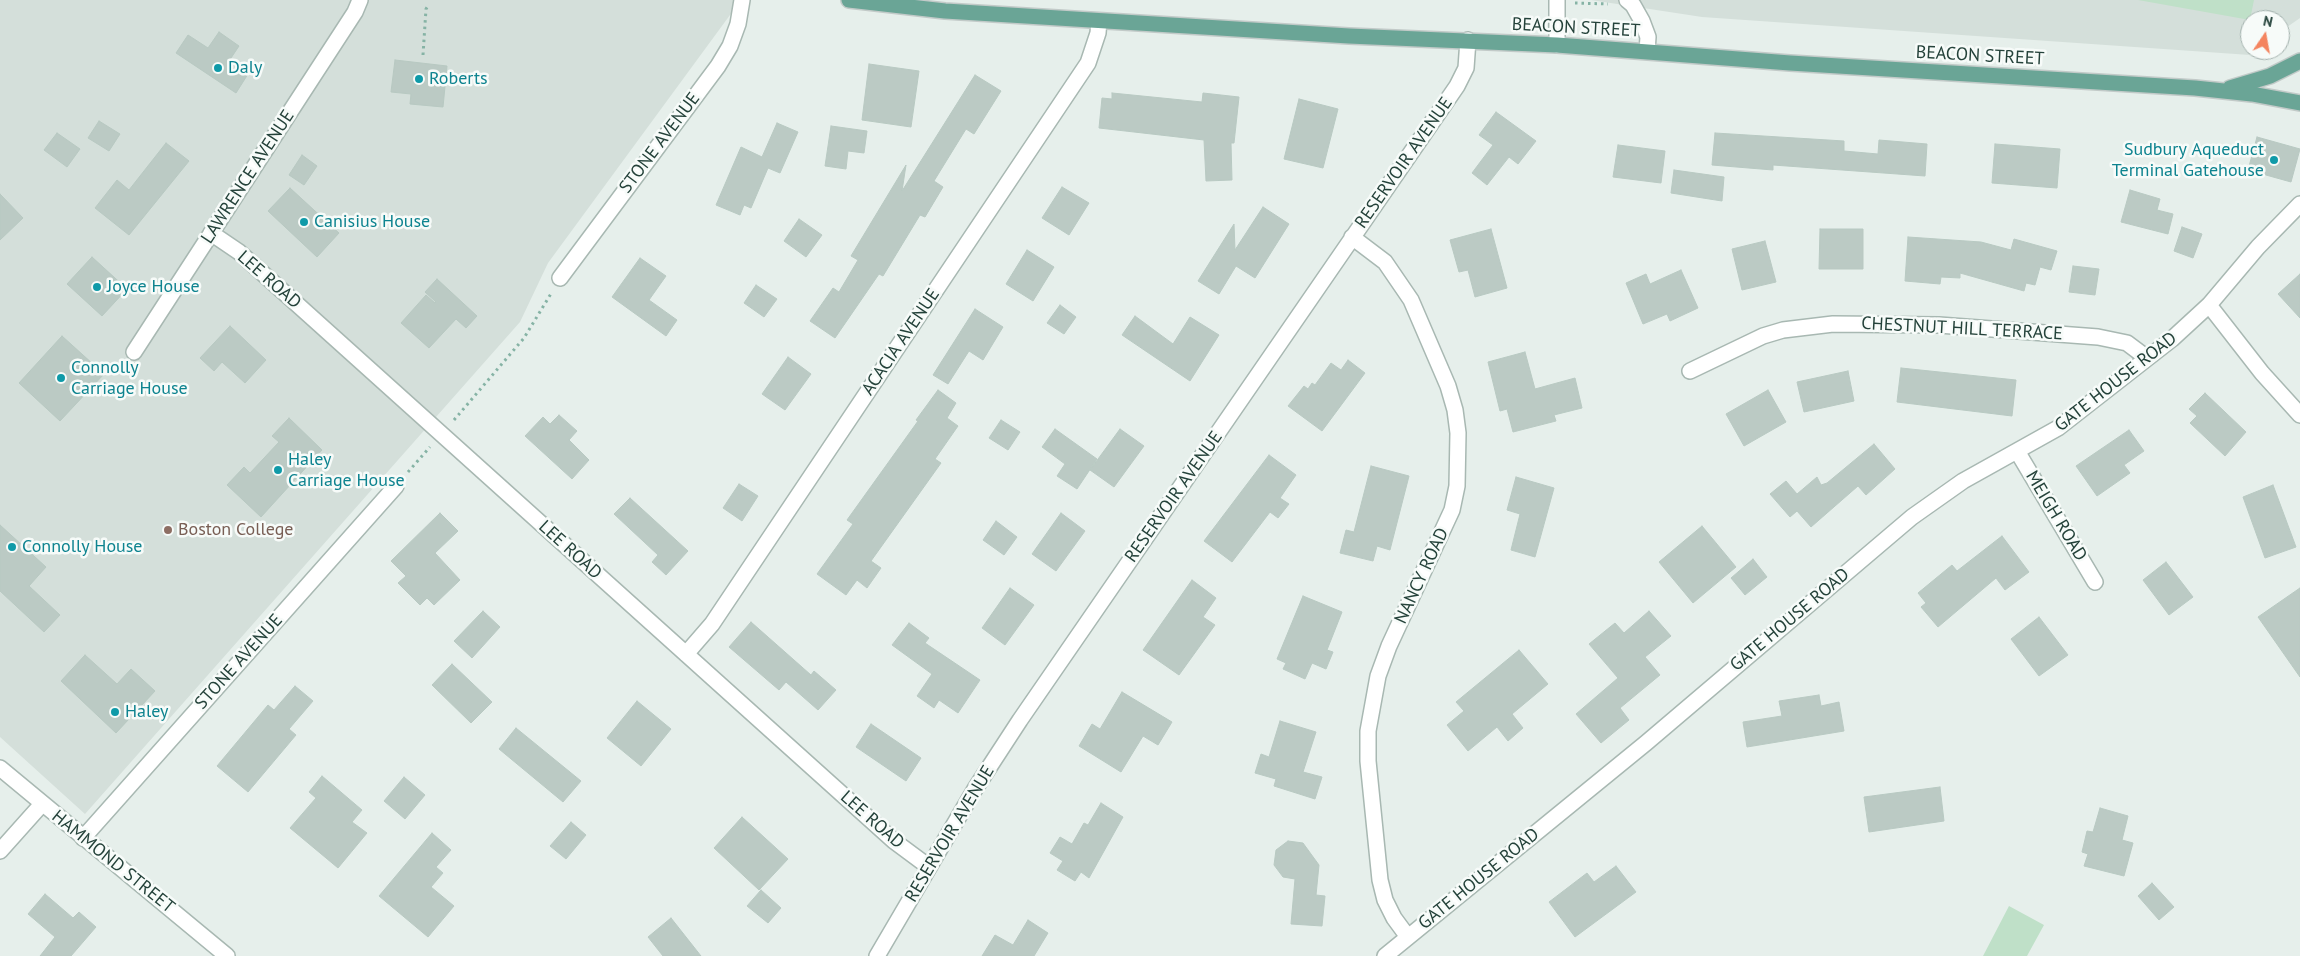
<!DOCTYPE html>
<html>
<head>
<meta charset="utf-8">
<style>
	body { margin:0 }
	#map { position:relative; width:2300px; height:956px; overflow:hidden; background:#e6efeb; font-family:"PT Sans",sans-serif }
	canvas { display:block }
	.north { position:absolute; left:2240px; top:10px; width:50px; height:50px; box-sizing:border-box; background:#f7fbf9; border:1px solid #a3b1ad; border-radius:50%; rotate:12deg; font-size:14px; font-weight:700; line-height:20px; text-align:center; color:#24423a }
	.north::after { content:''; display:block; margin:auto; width:18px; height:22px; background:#f4845f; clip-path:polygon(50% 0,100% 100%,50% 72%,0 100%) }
</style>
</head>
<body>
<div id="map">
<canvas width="2300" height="956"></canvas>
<div class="north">N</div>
</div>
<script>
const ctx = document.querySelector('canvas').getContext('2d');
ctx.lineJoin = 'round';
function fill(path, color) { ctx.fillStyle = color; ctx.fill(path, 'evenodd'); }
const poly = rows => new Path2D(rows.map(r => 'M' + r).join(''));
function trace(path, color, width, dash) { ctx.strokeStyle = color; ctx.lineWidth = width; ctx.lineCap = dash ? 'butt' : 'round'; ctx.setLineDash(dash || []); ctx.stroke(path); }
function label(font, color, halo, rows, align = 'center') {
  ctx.font = font + ' "PT Sans",sans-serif'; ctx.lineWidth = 5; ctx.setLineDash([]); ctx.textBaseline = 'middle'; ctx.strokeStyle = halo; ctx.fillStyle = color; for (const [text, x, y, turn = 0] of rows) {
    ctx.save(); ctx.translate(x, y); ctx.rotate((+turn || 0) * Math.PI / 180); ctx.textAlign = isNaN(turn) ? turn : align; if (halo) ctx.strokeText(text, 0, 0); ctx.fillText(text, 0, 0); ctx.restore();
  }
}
const built = poly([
	[0,0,741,0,548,263,520,322,85,814,0,737],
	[1591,0,2300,0,2300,18,2280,32,2280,20,2250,20,2250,50,2256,50,2250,55,1702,17]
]);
const green = poly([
	[2138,0,2254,0,2250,20],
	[2009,906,2044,925,2027,956,1983,956]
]);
const building = poly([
	[219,32,239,46,229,61,248,74,236,93,176,53,188,35,208,48,219,32],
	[395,60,447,66,443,107,410,104,411,94,391,92,395,60],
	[869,64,919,71,911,127,862,120,869,64],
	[975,75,1001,91,974,134,966,129,934,181,943,187,925,217,920,215,883,276,879,274,835,338,810,321,833,288,839,292,858,260,851,256,906,165,902,191,975,75],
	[1112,93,1202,102,1203,93,1239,97,1234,143,1231,143,1232,180,1206,181,1204,140,1099,128,1102,98,1112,99,1112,93],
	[1299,99,1338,109,1323,168,1284,159,1299,99],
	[1496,112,1536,141,1518,164,1509,157,1487,185,1472,173,1493,145,1479,135,1496,112],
	[99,121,120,134,109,151,88,138,99,121],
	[777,123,798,132,780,173,768,168,751,208,744,205,740,215,716,205,741,147,762,157,777,123],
	[831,126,867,131,864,153,848,151,846,169,825,166,831,126],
	[57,133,80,149,67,167,44,150,57,133],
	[1715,133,1844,141,1844,151,1878,154,1879,140,1927,144,1925,176,1773,165,1773,170,1712,165,1715,133],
	[2257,137,2300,149,2291,182,2248,170,2257,137],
	[166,143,189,161,129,235,95,208,117,180,129,190,166,143],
	[1995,144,2060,149,2057,188,1992,183,1995,144],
	[1618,145,1665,151,1661,183,1613,177,1618,145],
	[302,155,317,166,304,185,289,175,302,155],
	[1674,170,1724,177,1722,201,1671,193,1674,170],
	[1062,187,1089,203,1069,235,1042,218,1062,187],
	[290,188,339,233,317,257,268,211,290,188],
	[2130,190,2160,199,2157,210,2173,214,2168,234,2121,222,2130,190],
	[0,194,23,218,0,240,0,194],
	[1263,207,1289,224,1255,278,1236,266,1219,294,1198,281,1234,224,1235,250,1263,207],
	[799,219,822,235,806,257,784,241,799,219],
	[2182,227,2202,234,2193,258,2174,251,2182,227],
	[1491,229,1507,288,1475,297,1468,270,1459,272,1450,240,1491,229],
	[1820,229,1863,229,1863,269,1819,269,1820,229],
	[1908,237,1981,242,2011,250,2014,239,2057,251,2051,270,2040,267,2035,285,2026,283,2024,291,1960,273,1960,278,1941,277,1940,284,1905,281,1908,237],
	[1765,241,1776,282,1742,290,1732,249,1765,241],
	[1027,250,1054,267,1033,301,1006,284,1027,250],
	[92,257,127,289,102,316,67,284,92,257],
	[640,258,666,276,649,300,677,320,666,336,612,297,640,258],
	[2073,266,2099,269,2095,295,2069,292,2073,266],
	[1681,270,1698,308,1670,321,1667,314,1643,324,1626,283,1646,274,1650,284,1681,270],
	[2300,274,2300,318,2278,294,2300,274],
	[437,279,477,316,466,328,456,319,429,348,401,323,426,295,435,303,436,302,425,292,437,279],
	[756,285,777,299,764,317,744,303,756,285],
	[1060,305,1076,317,1064,334,1047,323,1060,305],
	[975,309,1003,327,983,360,969,351,948,384,933,375,975,309],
	[1135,316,1173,344,1190,317,1219,335,1190,381,1122,335,1135,316],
	[230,326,266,360,245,383,222,362,214,371,200,358,230,326],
	[62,336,104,374,60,421,19,383,62,336],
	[1525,352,1535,389,1575,378,1582,408,1554,415,1556,421,1513,432,1507,409,1500,411,1488,362,1525,352],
	[788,357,811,374,785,410,762,394,788,357],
	[1348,360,1365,373,1322,431,1288,406,1304,386,1308,389,1312,383,1315,385,1331,363,1341,370,1348,360],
	[1901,368,2016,380,2012,416,1897,402,1901,368],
	[1848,371,1854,401,1804,412,1797,382,1848,371],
	[938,390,956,403,947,418,958,426,935,459,941,463,871,561,881,568,867,588,857,580,846,595,817,574,853,524,847,520,918,421,916,420,938,390],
	[1768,390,1786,422,1744,446,1726,414,1768,390],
	[2205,393,2246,432,2225,456,2190,423,2197,416,2189,409,2205,393],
	[559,415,577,431,569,440,589,460,572,479,525,436,543,417,550,424,559,415],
	[289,418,322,450,261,517,227,485,244,467,250,473,279,442,272,436,289,418],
	[1001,420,1020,432,1008,450,989,438,1001,420],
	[1055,429,1097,459,1077,489,1057,476,1065,464,1042,447,1055,429],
	[1120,429,1144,446,1114,487,1090,470,1120,429],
	[2129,430,2144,451,2124,465,2130,473,2097,496,2076,466,2129,430],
	[1874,444,1895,469,1866,495,1858,486,1811,527,1797,511,1790,517,1770,494,1786,481,1797,494,1817,477,1821,485,1827,483,1874,444],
	[1269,455,1296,475,1280,498,1289,504,1278,518,1270,512,1232,562,1204,541,1269,455],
	[1371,466,1409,476,1390,550,1377,546,1373,561,1340,553,1346,530,1354,532,1371,466],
	[1516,477,1554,488,1535,557,1511,550,1520,514,1507,510,1516,477],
	[739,484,758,496,742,521,723,508,739,484],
	[2273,485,2296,547,2265,558,2243,497,2273,485],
	[630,498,688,551,666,575,652,562,658,555,614,514,630,498],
	[440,513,458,531,435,553,460,580,434,605,427,598,420,605,398,583,406,576,391,561,440,513],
	[1061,513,1085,531,1056,571,1032,554,1061,513],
	[996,521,1017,537,1004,555,983,540,996,521],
	[0,525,46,567,29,586,60,615,44,632,0,591,0,525],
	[1702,526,1736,567,1693,603,1659,562,1702,526],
	[2002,536,2029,572,2005,590,1996,578,1938,627,1921,607,1926,603,1918,593,1952,565,1957,571,2002,536],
	[1753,559,1767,577,1745,595,1731,578,1753,559],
	[2166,562,2193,597,2169,615,2143,580,2166,562],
	[1192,580,1216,598,1203,617,1215,625,1179,675,1143,650,1192,580],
	[1010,588,1034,605,1005,645,982,628,1010,588],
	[2300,588,2300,677,2258,617,2300,588],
	[1303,596,1342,612,1327,650,1333,652,1326,669,1312,663,1305,679,1283,669,1286,663,1277,659,1303,596],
	[483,611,500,627,472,658,454,641,483,611],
	[1649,611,1671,636,1645,657,1660,675,1620,708,1629,720,1601,743,1576,714,1618,678,1589,644,1615,623,1624,633,1649,611],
	[2039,617,2068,655,2039,676,2011,639,2039,617],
	[751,622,811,675,814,671,836,690,818,710,786,682,779,690,729,647,751,622],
	[909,623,929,638,925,643,980,680,958,713,939,700,934,708,917,696,932,674,892,645,909,623],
	[1519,650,1548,684,1512,714,1523,728,1508,741,1497,727,1468,751,1447,725,1464,711,1456,702,1519,650],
	[85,655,117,684,131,669,155,691,116,733,61,681,85,655],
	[452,664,492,702,471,723,432,685,452,664],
	[295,686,313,701,289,729,296,735,248,792,217,766,268,705,274,710,295,686],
	[1122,692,1172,722,1158,745,1143,736,1121,772,1079,746,1092,724,1100,729,1122,692],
	[1819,695,1821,706,1839,702,1844,731,1747,747,1743,722,1782,716,1779,701,1819,695],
	[637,701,671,729,641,766,607,738,637,701],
	[1280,721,1316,732,1303,772,1322,777,1315,799,1274,786,1276,779,1255,773,1261,754,1269,757,1280,721],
	[871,724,921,758,906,781,856,747,871,724],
	[516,728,581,781,563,802,499,749,516,728],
	[322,776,362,810,352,822,367,833,338,868,290,828,316,798,309,792,322,776],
	[404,777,425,795,405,819,384,801,404,777],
	[1940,787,1944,821,1869,832,1864,797,1940,787],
	[1101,803,1123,817,1089,878,1081,872,1075,881,1057,870,1063,861,1050,853,1060,837,1072,844,1084,823,1088,825,1101,803],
	[2100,808,2128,816,2122,840,2133,843,2124,876,2084,866,2088,854,2082,852,2087,831,2093,832,2100,808],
	[742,817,788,859,759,890,714,848,742,817],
	[571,822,586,835,566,859,550,846,571,822],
	[432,833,451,850,436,867,443,873,431,887,454,906,428,937,379,896,432,833],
	[1288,841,1303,843,1319,865,1316,895,1325,896,1322,926,1291,924,1295,879,1283,877,1274,865,1276,850,1288,841],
	[1616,866,1636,892,1575,937,1549,902,1587,873,1594,882,1616,866],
	[2152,883,2174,907,2159,920,2138,896,2152,883],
	[761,890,781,908,768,923,747,906,761,890],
	[45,894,73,918,79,912,96,927,71,956,40,956,55,937,28,914,45,894],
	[671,918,701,956,663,956,648,937,671,918],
	[1028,920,1048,933,1034,956,982,956,995,935,1013,945,1028,920]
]);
const path = poly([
	[1575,3,1608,4],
	[423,55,426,9,429,4],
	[454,420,524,338,552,292],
	[408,472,430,447]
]);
const minor = poly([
	[1627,0,1633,5,1642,21,1648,37,1647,51],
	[1557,45,1557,0],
	[211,233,239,252,894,841,929,867],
	[1352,237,1385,262,1411,300,1448,386,1455,410,1458,433,1457,486,1452,510,1389,646,1378,676,1368,731,1368,761,1380,880,1385,900,1394,918,1408,937],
	[560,278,718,66,730,46,738,24,742,0],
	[2209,305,2262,373,2300,415],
	[134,352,355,12,360,0],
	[1690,371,1763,336,1783,330,1833,324,1939,325,2098,337,2127,343,2147,358],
	[2017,451,2095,582],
	[686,654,712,624,1088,63,1098,33,1099,21],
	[83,838,396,486],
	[0,851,42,804],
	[877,956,975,789,1020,720,1457,86,1466,68,1468,40],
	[1385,956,1646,743,1912,517,1963,481,2058,428,2172,339,2209,305,2258,247,2300,204]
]);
const tertiary = poly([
	[0,768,227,956]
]);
const primary = poly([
	[849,0,945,11,1349,36,1557,45,1790,63,2195,88,2252,94,2300,103],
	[2230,88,2270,76,2300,61]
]);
const markers = [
	[218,68,5,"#0f9aa8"],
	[419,79,5,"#0f9aa8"],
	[2274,160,5,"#0f9aa8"],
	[304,222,5,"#0f9aa8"],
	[97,287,5,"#0f9aa8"],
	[61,378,5,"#0f9aa8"],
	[278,470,5,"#0f9aa8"],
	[168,530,5,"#8d6e63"],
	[12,547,5,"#0f9aa8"],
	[115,712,5,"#0f9aa8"]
];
const streetNames = [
	["BEACON STREET",1576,28,3],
	["BEACON STREET",1980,56,3],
	["STONE AVENUE",660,143,-53],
	["RESERVOIR AVENUE",1404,163,-55],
	["LAWRENCE AVENUE",248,177,-57],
	["LEE ROAD",269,280,41],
	["CHESTNUT HILL TERRACE",1962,329,3],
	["ACACIA AVENUE",901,342,-56],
	["GATE HOUSE ROAD",2116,382,-38],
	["RESERVOIR AVENUE",1174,497,-55],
	["MEIGH ROAD",2056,516,59],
	["LEE ROAD",570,550,42],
	["NANCY ROAD",1422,576,-65],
	["GATE HOUSE ROAD",1790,620,-40],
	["STONE AVENUE",239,662,-48],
	["LEE ROAD",872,820,41],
	["RESERVOIR AVENUE",950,834,-59],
	["HAMMOND STREET",113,862,39],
	["GATE HOUSE ROAD",1479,879,-39]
];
const cultureNames = [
	["Daly",228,68],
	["Roberts",429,79],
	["Sudbury Aqueduct",2264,150,"right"],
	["Terminal Gatehouse",2264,171,"right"],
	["Canisius House",314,222],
	["Joyce House",107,287],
	["Connolly",71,368],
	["Carriage House",71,389],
	["Haley",288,460],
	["Carriage House",288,481],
	["Connolly House",22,547],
	["Haley",125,712]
];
const educationNames = [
	["Boston College",178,530]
];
fill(built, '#d4dfda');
fill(green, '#bfe0c8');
fill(building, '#bbcac4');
trace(building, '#b8c9c2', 1);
trace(minor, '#a8b8b2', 18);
trace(tertiary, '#a8b8b2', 18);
trace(primary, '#c2cac8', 18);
trace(path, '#86b3a5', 3, [2.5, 4]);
trace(minor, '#fff', 15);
trace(tertiary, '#fff', 15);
trace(primary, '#6aa596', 15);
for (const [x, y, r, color] of markers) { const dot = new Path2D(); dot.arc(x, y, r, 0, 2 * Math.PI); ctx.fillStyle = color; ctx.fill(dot); trace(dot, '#f7fbf9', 2); }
label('18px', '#24423a', '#f7fbf9', streetNames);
label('18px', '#0d838f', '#f7fbf9', cultureNames, 'left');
label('18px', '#785e54', '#f7fbf9', educationNames, 'left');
</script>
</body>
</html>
